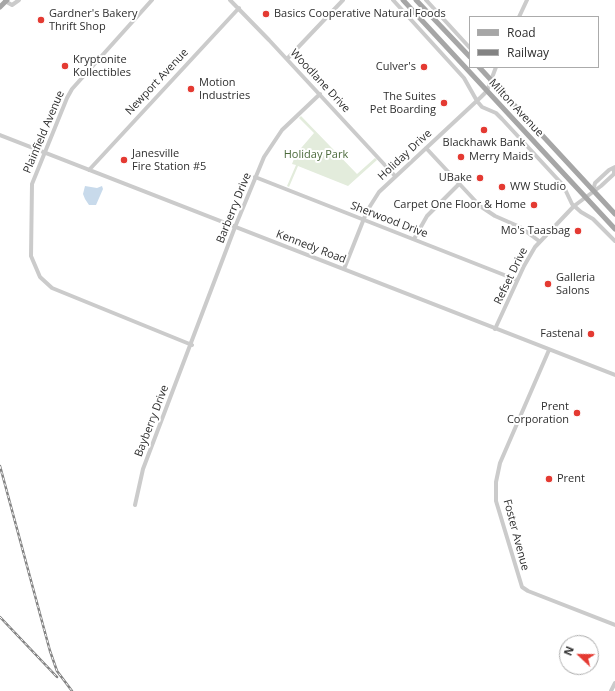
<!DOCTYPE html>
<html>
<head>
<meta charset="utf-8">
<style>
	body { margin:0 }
	#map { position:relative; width:615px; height:691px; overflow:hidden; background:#fff; font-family:"Open Sans",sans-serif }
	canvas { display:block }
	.legend { position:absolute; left:469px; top:16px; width:130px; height:52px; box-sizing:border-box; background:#fff; border:1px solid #ababab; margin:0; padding:5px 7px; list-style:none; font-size:12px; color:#2e2e2e }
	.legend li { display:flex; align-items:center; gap:8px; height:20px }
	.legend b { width:20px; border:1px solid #ababab }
	.north { position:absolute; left:559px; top:635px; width:40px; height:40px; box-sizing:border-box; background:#fff; border:1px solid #ababab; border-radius:50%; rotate:292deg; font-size:11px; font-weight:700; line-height:16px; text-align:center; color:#2e2e2e }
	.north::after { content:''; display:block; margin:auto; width:14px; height:18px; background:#e43a32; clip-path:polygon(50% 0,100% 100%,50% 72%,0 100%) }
</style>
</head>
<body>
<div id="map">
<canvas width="615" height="691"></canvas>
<ul class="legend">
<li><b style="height:5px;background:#a6a6a6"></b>Road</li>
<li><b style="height:5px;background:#838383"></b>Railway</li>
</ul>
<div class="north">N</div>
</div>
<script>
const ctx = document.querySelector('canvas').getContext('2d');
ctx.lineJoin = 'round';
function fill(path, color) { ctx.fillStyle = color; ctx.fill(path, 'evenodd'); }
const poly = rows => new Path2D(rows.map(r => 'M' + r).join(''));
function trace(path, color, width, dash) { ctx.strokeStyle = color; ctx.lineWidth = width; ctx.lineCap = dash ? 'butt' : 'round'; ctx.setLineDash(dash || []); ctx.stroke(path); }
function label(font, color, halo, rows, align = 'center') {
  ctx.font = font + ' "Open Sans",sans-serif'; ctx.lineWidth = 4; ctx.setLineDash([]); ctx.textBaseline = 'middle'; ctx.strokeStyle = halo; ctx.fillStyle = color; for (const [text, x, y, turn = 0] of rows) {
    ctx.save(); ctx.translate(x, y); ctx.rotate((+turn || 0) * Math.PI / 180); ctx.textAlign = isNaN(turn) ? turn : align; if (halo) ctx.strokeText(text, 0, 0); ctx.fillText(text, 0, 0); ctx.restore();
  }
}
const green = poly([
	[301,116,357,174,375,158,377,160,348,186,298,166,289,187,287,186,296,165,292,164,296,154,314,133,299,118]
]);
const water = poly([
	[85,186,97,188,102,186,103,189,96,205,89,205,85,199,83,194]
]);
const minor = poly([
	[152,0,72,89,67,98,32,184,31,256,40,277,52,288,192,345],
	[230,0,269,40,395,176],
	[393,0,464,78,477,101,482,107,496,113,502,119,563,185,572,204,581,212,593,219,615,241],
	[426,0,470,48],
	[5,1,12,5,19,0],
	[519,17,527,0],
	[287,59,343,0],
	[0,135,615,375],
	[426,148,480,206,495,216,520,227,539,241],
	[89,170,239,8],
	[255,177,517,280],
	[593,191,595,183,609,170,615,167],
	[414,239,427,216,459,184],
	[344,269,367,211,379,192,481,97,487,91,496,67],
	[495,329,524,266,535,247,574,206,601,186,614,174,614,168],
	[549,350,500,463,496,482,496,501,522,587,528,591,615,625],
	[135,505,143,469,235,227,264,157,282,130,320,94],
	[611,691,615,683]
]);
const major = poly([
	[403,0,615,229],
	[416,0,470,57],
	[0,7,7,0],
	[479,67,615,214]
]);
const rail = poly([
	[0,466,50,651,57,671,72,691],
	[0,617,57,677]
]);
const markers = [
	[266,14,4,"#e43a32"],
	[41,20,4,"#e43a32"],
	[65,66,4,"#e43a32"],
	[424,67,4,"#e43a32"],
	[191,89,4,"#e43a32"],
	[444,103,4,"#e43a32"],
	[484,130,4,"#e43a32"],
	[461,157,4,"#e43a32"],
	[124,160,4,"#e43a32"],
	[480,178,4,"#e43a32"],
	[502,187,4,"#e43a32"],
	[534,205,4,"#e43a32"],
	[578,231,4,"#e43a32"],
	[548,284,4,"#e43a32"],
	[591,334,4,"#e43a32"],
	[577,413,4,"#e43a32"],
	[549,479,4,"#e43a32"]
];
const poiNames = [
	["Gardner's Bakery",49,14],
	["Thrift Shop",49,27],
	["Basics Cooperative Natural Foods",274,14],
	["Kryptonite",73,60],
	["Kollectibles",73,73],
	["Culver's",416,67,"right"],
	["Motion",199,83],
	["Industries",199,96],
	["The Suites",436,97,"right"],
	["Pet Boarding",436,110,"right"],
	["Blackhawk Bank",484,143,"center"],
	["Janesville",132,154],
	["Fire Station #5",132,167],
	["Merry Maids",469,157],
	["UBake",472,178,"right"],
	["WW Studio",510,187],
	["Carpet One Floor & Home",526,205,"right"],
	["Mo's Taasbag",570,231,"right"],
	["Galleria",556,278],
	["Salons",556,291],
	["Fastenal",583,334,"right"],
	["Prent",569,407,"right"],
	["Corporation",569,420,"right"],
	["Prent",557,479]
];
const streetNames = [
	["Woodlane Drive",320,81,47],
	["Newport Avenue",157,82,-47],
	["Milton Avenue",516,108,47],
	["Plainfield Avenue",44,132,-67],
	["Holiday Drive",405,155,-43],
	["Barberry Drive",234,208,-68],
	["Sherwood Drive",389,220,21],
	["Kennedy Road",311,247,21],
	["Refset Drive",511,276,-64],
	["Bayberry Drive",152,421,-69],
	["Foster Avenue",516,535,75]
];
const parkNames = [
	["Holiday Park",316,155]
];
fill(green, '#e3ecdc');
fill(water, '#c8daeb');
trace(minor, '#cbcbcb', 4);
trace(major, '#a6a6a6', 5);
trace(rail, '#838383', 2.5);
trace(rail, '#fff', 1, [3]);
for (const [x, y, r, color] of markers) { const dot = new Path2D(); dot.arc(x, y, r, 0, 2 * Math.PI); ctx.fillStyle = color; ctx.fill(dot); trace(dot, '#fff', 1.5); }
label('11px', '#2e2e2e', '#fff', poiNames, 'left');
label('11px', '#2e2e2e', '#fff', streetNames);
label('11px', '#4c6a3c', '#fff', parkNames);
</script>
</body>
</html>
